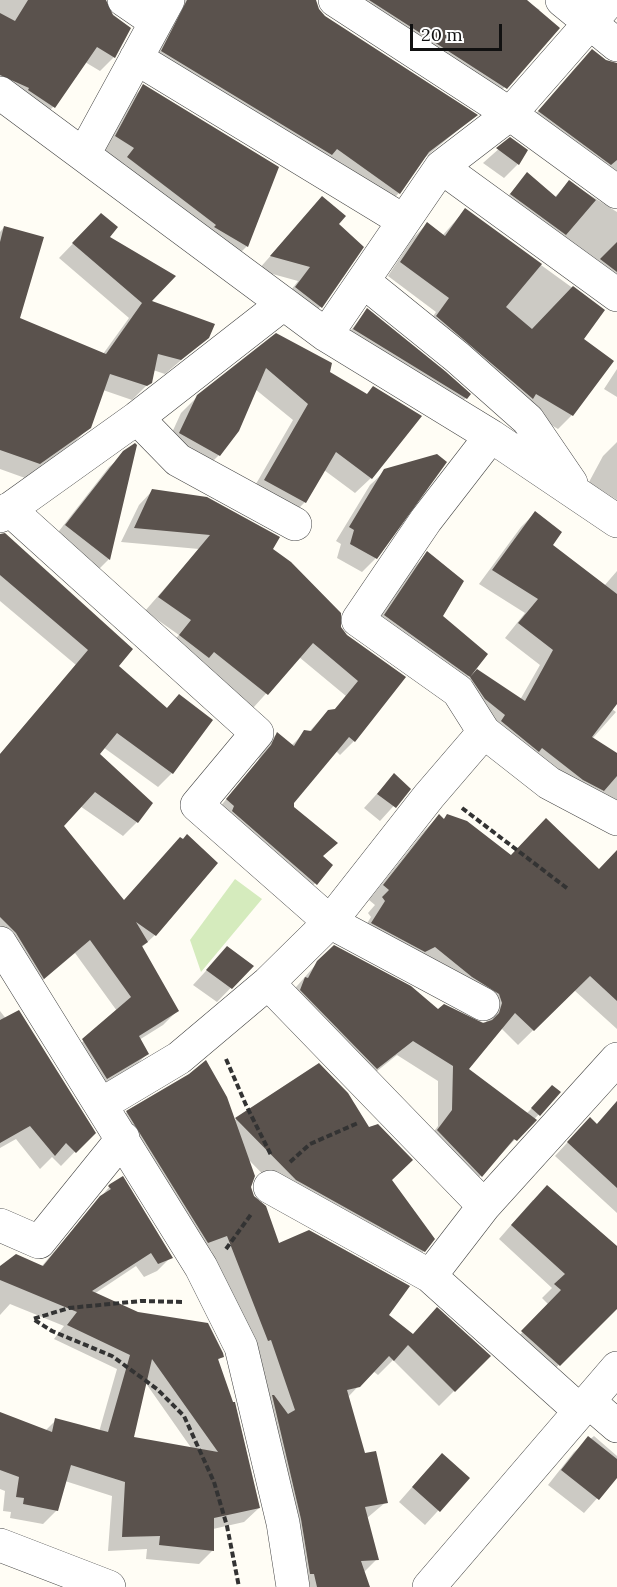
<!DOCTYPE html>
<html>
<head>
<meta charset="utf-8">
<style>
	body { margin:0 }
	#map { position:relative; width:617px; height:1587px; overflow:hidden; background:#fffdf5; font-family:Lora,serif }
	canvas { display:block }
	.scale { position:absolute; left:410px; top:24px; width:92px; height:27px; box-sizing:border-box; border:3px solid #111; border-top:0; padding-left:8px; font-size:18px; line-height:21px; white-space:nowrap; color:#111; -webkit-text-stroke:4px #fff; paint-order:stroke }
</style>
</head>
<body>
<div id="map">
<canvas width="617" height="1587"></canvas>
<div class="scale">20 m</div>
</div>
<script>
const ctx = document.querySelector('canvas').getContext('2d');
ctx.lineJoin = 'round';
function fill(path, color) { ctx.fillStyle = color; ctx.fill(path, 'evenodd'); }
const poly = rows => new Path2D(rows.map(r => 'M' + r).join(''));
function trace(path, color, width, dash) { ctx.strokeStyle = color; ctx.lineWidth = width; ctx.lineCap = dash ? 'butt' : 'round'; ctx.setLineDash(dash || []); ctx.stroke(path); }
const green = poly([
	[235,879,262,899,201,972,190,940]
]);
const shadow = poly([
	[0,0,104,0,105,8,130,28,114,57,100,71,85,62,53,107,39,121,0,93],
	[166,0,287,0,475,116,423,159,399,193,385,207,148,66],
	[337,0,524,0,540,10,538,11,558,28,491,102],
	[617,64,617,194,525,126,578,65],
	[144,86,277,167,247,246,233,260,102,150,130,100],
	[510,139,518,164,504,178,483,163],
	[527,174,554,198,569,182,617,212,617,287,497,209],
	[322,198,337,224,362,247,320,307,306,321,282,302,298,281,258,270],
	[465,210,603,310,582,339,572,415,558,429,522,408,423,331,436,312,388,276,413,238,427,224,442,236],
	[4,227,18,319,103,354,129,318,59,258,87,229,107,238,150,302,208,337,165,374,153,370,150,382,132,400,103,390,89,427,75,442,25,478,0,469,0,232],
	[367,310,469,395,452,412,340,344],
	[276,335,328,373,371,478,355,493,324,470,305,502,289,518,249,496,293,420,255,389,219,455,203,471,164,450,181,413,198,396],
	[617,369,617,397,604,389],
	[617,442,617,500,589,482,603,456],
	[135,445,109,559,95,573,52,540,109,467],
	[385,471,376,558,362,572,337,558,341,544,336,541,370,485],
	[153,490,271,550,346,636,403,677,354,741,340,755,336,751,292,802,292,808,321,857,331,865,302,898,214,814,258,761,263,747,277,734,291,746,305,732,308,733,328,711,333,711,346,696,299,657,253,708,166,649,179,635,145,611,199,549,121,542,139,505],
	[535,513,550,545,604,586,617,571,617,685,588,692,616,712,592,739,617,754,617,823,371,630,414,567,428,553,441,616,486,655,468,676,470,678,477,671,520,700,540,665,505,638,525,613,479,584,521,527],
	[0,545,117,666,166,709,179,696,172,773,158,787,103,747,98,754,151,803,137,822,123,836,80,806,62,826,123,902,180,839,155,935,141,948,177,1011,163,1025,139,1040,147,1054,133,1068,92,1092,69,1054,117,1011,75,953,30,991,0,945,0,754,76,665,0,601],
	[394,775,409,789,380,821,364,808],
	[447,815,511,856,599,870,617,858,617,1029,574,990,518,1045,501,1028,467,1070,526,1114,539,1101,559,1093,466,1191,423,1146,438,1126,438,1081,397,1055,362,1083,290,994,318,962,439,1011,486,1023,487,1019,358,938,371,917,368,913,375,905,369,900,424,831,439,816,443,820],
	[227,948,252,966,217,1002,193,985],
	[0,1011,94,1132,61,1166,52,1157,40,1169,16,1139,0,1148],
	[617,1101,617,1213,555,1156,577,1132,596,1125],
	[127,1112,234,1121,236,1119,390,1180,424,1251,410,1265,282,1194,247,1158,252,1197,278,1245,386,1315,412,1336,489,1356,439,1406,393,1360,378,1375,373,1371,347,1398,364,1455,386,1502,367,1518,377,1559,364,1572,368,1587,295,1587,257,1412,270,1399,255,1355,253,1356,211,1250,193,1258,112,1128],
	[111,1185,171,1257,157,1271,144,1277,136,1266,94,1294,222,1356,217,1361,259,1508,244,1522,213,1529,213,1550,199,1564,146,1559,147,1549,108,1551,112,1496,65,1481,57,1510,43,1524,10,1518,11,1512,3,1511,5,1491,0,1489,0,1414,45,1431,56,1420,99,1432,117,1369,54,1339,64,1326,10,1304,0,1315,0,1268,41,1267],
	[145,1382,192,1449,132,1438],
	[533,1200,617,1248,617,1305,545,1379,509,1346,549,1305,542,1298,552,1288,499,1239],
	[594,1436,617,1456,617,1476,584,1513,548,1485,574,1452],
	[428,1469,468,1478,425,1525,399,1502]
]);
const building = poly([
	[28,0,106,0,113,15,131,28,115,58,97,47,55,108,28,90,29,88,0,75,0,13,15,21],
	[187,0,316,0,319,9,325,16,478,115,429,152,400,194,337,149,332,155,161,51],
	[369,0,527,0,560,28,507,89],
	[592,49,606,60,617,63,617,160,611,165,538,111],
	[143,84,279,167,248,247,214,227,216,225,127,157,134,148,115,136],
	[510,137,528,150,519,165,496,148],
	[527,172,556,197,569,180,596,200,566,235,510,194],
	[322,196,346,216,339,224,364,247,322,308,295,287,310,267,270,256],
	[465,208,542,264,506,307,532,329,573,286,605,310,584,339,614,361,573,416,536,394,533,399,436,316,449,298,400,262,427,222,445,236],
	[101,213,118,227,110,237,176,276,152,301,215,324,209,338,181,360,158,354,152,383,147,386,110,374,91,428,40,464,0,450,0,242,4,226,44,237,20,318,106,354,142,303,72,243],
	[617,242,617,272,600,259],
	[367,308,445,371,471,394,467,399,353,329],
	[276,333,332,363,330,372,367,394,373,386,422,416,372,479,336,452,306,503,264,480,308,404,266,368,239,431,220,456,179,433,197,395],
	[135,443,137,445,110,560,65,525,123,451],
	[437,454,447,462,377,559,350,544,354,530,349,527,384,469],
	[152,489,207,497,280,537,273,549,291,562,341,613,341,627,347,635,406,677,355,742,349,737,294,803,294,807,338,843,323,856,333,865,317,885,232,811,234,806,226,799,271,745,277,732,294,746,304,730,311,731,328,710,335,709,358,681,313,643,268,695,214,652,209,658,179,635,191,620,158,597,210,535,134,528],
	[535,511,562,532,553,545,617,594,617,704,592,737,617,753,617,776,604,791,583,780,542,748,539,752,501,721,505,715,485,699,470,677,477,669,525,701,553,650,518,623,538,599,492,570],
	[5,533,133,649,119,666,167,708,179,694,213,720,173,774,117,733,100,754,153,803,138,823,95,792,64,826,124,900,180,837,183,839,187,834,218,863,156,936,136,922,148,942,142,946,179,1011,139,1036,149,1054,107,1079,82,1039,131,997,90,940,44,979,16,933,0,917,0,754,88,650,0,575,0,534],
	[427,551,464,581,443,616,488,654,470,677,384,615],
	[394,773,411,789,396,808,377,794],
	[439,814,444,819,447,814,467,821,511,855,546,818,599,869,617,850,617,1001,590,976,534,1031,515,1013,469,1069,537,1120,517,1141,514,1139,482,1177,437,1130,452,1110,453,1066,413,1041,377,1069,300,990,305,977,308,978,317,961,334,945,411,986,438,1009,444,1004,483,1023,492,1020,499,1013,502,1003,499,994,472,977,435,947,425,952,371,923,385,901,382,897,389,890,383,885],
	[227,946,254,966,232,989,206,970],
	[19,1010,96,1133,76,1153,66,1143,55,1156,30,1126,0,1143,0,1020],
	[206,1060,227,1097,255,1176,251,1187,254,1196,266,1206,279,1243,309,1230,410,1286,389,1315,413,1334,437,1307,491,1356,455,1392,408,1345,394,1361,389,1356,360,1387,347,1390,365,1453,376,1451,388,1503,365,1507,379,1560,361,1561,370,1587,317,1587,314,1574,310,1574,301,1519,272,1395,274,1395,288,1414,295,1410,271,1340,268,1341,227,1236,208,1243,126,1111,189,1074],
	[319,1063,348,1093,369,1127,378,1124,413,1160,392,1180,435,1239,425,1252,296,1180,235,1118],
	[552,1085,561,1092,540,1116,531,1108],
	[617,1101,617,1188,567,1142,590,1117,597,1124],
	[123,1176,173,1258,158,1264,151,1253,92,1291,138,1312,208,1323,223,1353,224,1357,218,1359,233,1402,235,1402,260,1508,214,1518,214,1551,159,1545,160,1536,122,1537,125,1482,71,1465,58,1511,23,1504,24,1498,16,1497,19,1477,0,1470,0,1412,52,1432,55,1418,108,1432,130,1355,67,1325,77,1312,0,1280,0,1266,16,1254,43,1266,100,1196,111,1189,108,1186,110,1184],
	[152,1359,218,1452,134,1437],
	[547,1185,617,1246,617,1309,560,1366,521,1331,561,1290,554,1284,565,1274,511,1225],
	[588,1436,617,1459,617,1478,599,1500,561,1470],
	[442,1453,470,1478,440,1512,412,1487]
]);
const path = poly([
	[462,808,568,889],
	[226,1059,246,1105,271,1155],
	[290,1162,310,1144,358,1123],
	[226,1249,252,1213],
	[182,1302,141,1301,69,1308,33,1319,52,1331,112,1356,157,1389,184,1416,214,1482,227,1526,239,1587]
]);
const minor = poly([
	[124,0,156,22],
	[335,0,510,114,617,192],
	[562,0,617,45],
	[136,58,404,221],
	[0,93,326,335,491,436,617,521],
	[84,154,168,0],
	[441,167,617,295],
	[363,281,457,357,528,420,571,483],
	[326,335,441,167,510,114,610,0],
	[137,418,178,460,295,524],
	[9,509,257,733,197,805,330,922,483,1004],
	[0,516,137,418,283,304],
	[484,732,549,783,617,819],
	[0,943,201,1267,241,1347,283,1523,293,1587],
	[268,983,484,1206],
	[102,1104,179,1058,268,983,330,922,429,796,484,732,458,691,358,620,426,520,491,436],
	[270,1187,430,1276],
	[0,1225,39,1242,123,1138],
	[588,1401,617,1426],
	[580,1411,430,1276,484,1206,617,1059],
	[0,1545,109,1587],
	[429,1587,617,1368]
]);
fill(green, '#d5ebbd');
fill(shadow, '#0003');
fill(building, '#5a524d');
trace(minor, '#444', 34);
trace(path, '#333', 4, [6, 3]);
trace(minor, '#fff', 33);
</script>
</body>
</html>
